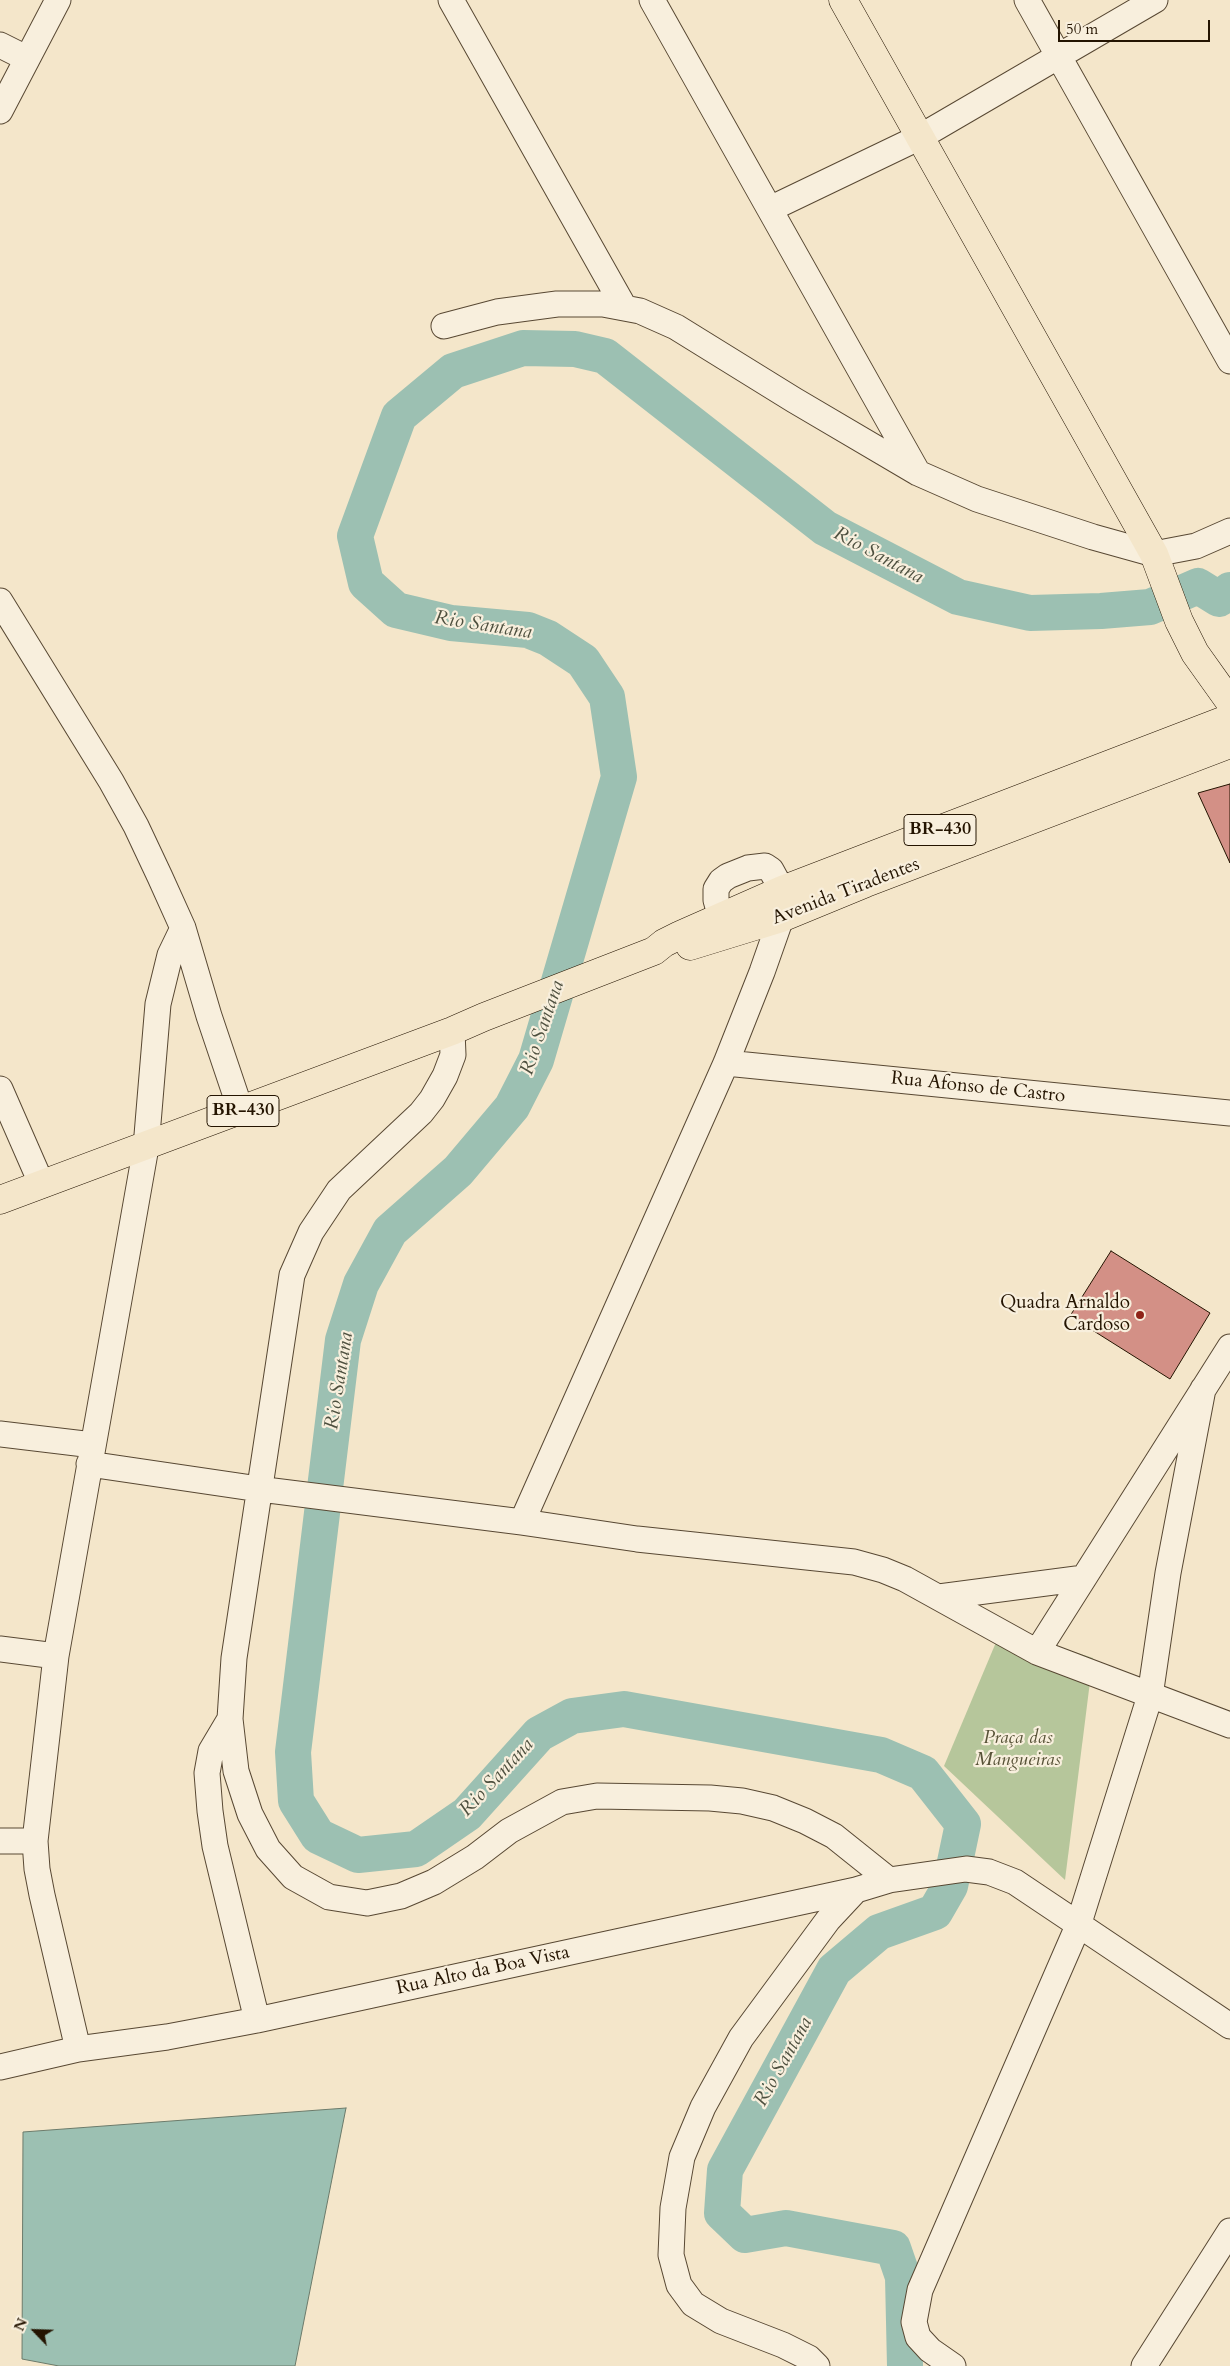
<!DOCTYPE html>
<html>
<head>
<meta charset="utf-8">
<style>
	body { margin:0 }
	#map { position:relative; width:1230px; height:2366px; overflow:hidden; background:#f4e6ca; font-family:Cardo,serif }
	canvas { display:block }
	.north { position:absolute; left:10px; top:2306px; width:50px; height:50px; -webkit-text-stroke:4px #f8efdd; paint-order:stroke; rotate:294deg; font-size:14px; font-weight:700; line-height:20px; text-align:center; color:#241401 }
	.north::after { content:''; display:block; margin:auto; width:18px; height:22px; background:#241401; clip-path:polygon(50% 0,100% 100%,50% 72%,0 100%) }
	.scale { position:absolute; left:1058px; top:20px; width:152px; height:22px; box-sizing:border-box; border:2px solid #241401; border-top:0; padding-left:6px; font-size:15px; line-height:18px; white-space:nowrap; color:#241401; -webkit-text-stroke:4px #f8efdd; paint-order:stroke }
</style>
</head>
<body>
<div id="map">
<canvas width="1230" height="2366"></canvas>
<div class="north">N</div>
<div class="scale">50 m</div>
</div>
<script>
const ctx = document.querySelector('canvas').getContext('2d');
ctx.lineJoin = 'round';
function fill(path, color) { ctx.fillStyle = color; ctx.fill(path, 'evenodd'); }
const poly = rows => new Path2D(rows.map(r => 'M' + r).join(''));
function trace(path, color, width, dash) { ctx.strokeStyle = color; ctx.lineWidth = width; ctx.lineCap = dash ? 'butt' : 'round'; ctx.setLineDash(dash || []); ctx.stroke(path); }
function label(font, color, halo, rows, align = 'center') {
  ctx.font = font + ' Cardo,serif'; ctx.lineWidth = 4.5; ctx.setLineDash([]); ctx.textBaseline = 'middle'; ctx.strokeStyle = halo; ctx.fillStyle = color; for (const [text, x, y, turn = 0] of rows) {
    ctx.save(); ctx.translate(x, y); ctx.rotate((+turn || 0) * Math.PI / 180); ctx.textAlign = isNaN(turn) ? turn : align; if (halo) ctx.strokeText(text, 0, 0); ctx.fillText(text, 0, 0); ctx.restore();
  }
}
const green = poly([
	[1002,1628,1093,1658,1065,1880,944,1766]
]);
const water = poly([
	[346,2108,295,2366,59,2366,22,2359,23,2132,346,2108]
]);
const river = poly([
	[905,2366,903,2277,893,2248,786,2228,745,2235,722,2213,725,2170,834,1970,879,1932,935,1912,950,1886,963,1824,923,1773,881,1755,624,1709,572,1716,539,1734,467,1814,416,1849,358,1855,318,1836,296,1801,293,1752,343,1340,361,1284,390,1231,458,1171,512,1107,536,1060,619,777,607,697,583,661,548,638,528,630,451,623,396,610,366,583,355,536,399,416,453,371,523,348,575,349,605,356,825,528,958,597,1030,613,1101,611,1150,607,1198,586,1219,599,1230,590]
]);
const building = poly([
	[1230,784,1230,863,1198,793,1230,784],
	[1111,1251,1210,1313,1170,1379,1070,1316,1111,1251]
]);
const minor = poly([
	[451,0,624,307],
	[652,0,918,473],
	[1027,0,1230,361],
	[0,45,26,58],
	[0,111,58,0],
	[770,209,920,137,1155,0],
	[444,326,497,312,557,304,603,304,640,311,676,327,794,400,918,473,977,499,1093,537,1154,554,1196,546,1230,531],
	[0,601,111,781,136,826,160,877,183,928,209,1016,241,1111],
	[452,1031,453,1055,445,1076,432,1099,421,1113,339,1190,311,1232,292,1275,234,1658,230,1719,236,1771,250,1814,268,1849,293,1877,329,1897,367,1903,401,1896,434,1882,475,1857,509,1831,562,1802,597,1796,710,1798,742,1801,773,1808,805,1821,834,1836,889,1880],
	[726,1063,1230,1113],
	[0,1089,42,1185],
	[0,1434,93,1445],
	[89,1464,259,1489,522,1522,637,1539,854,1562,883,1570,905,1579,1037,1652,1230,1725],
	[522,1522,726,1063,762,972,781,918,783,903,782,890,771,870,765,866,748,868,728,876,721,881,716,889,716,900,726,935],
	[939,1597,1084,1578],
	[0,1649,56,1656],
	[1037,1652,1230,1347],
	[230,1719,211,1751,207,1773,210,1811,215,1846,257,2020],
	[0,1841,35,1841],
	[78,2049,42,1895,37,1869,35,1841,56,1656,146,1147,158,1004,170,955,183,928],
	[0,2067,78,2049,167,2037,257,2020,856,1890,889,1880,966,1869,989,1872,1015,1882,1230,2026],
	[817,2366,809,2358,783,2345,721,2321,693,2304,679,2285,671,2255,673,2208,682,2157,703,2107,741,2038,828,1920,856,1890],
	[953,2366,930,2350,918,2337,914,2322,920,2290,1078,1926,1150,1696,1168,1573,1203,1389],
	[1144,2366,1230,2231]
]);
const major = poly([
	[843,0,1154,554,1179,621,1195,653,1230,702],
	[690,946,781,918,866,883,1230,744],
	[0,1200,452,1031,484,1017,654,951,664,943,680,935,782,890,1230,718]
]);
const markers = [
	[1140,1315,5,"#8f2418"]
];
const shields = [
	[940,830,72],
	[243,1111,72]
];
const shieldNames = [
	["BR-430",940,830],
	["BR-430",243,1111]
];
const streetNames = [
	["Avenida Tiradentes",846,892,-21],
	["Rua Afonso de Castro",978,1088,6],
	["Rua Alto da Boa Vista",483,1971,-12]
];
const poiNames = [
	["Quadra Arnaldo",1130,1304],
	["Cardoso",1130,1326]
];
const parkNames = [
	["Praça das",1018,1739],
	["Mangueiras",1018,1761]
];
const waterNames = [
	["Rio Santana",878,556,28],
	["Rio Santana",483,626,9],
	["Rio Santana",543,1028,-71],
	["Rio Santana",340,1381,-81],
	["Rio Santana",497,1778,-47],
	["Rio Santana",784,2062,-61]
];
fill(green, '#b6c69b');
fill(water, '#9cc0b2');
trace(water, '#6c7b6b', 1);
trace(river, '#9cc0b2', 36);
fill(building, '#d39086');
trace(building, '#241401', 1);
trace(minor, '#584833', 27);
trace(major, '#241401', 29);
trace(minor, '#f8efdd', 25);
trace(major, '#f4e6ca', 28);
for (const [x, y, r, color] of markers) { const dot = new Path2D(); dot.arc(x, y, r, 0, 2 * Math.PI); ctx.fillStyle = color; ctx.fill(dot); trace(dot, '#f8efdd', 2); }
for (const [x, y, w] of shields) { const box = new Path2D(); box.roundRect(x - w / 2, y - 15.5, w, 31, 4); ctx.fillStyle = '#f8efdd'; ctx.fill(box); trace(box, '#241401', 1); }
label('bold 18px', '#241401', null, shieldNames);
label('19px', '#241401', '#f8efdd', streetNames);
label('19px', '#241401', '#f8efdd', poiNames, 'right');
label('italic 19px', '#575237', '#f8efdd', parkNames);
label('italic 20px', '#4e503f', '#f8efdd', waterNames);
</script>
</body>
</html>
